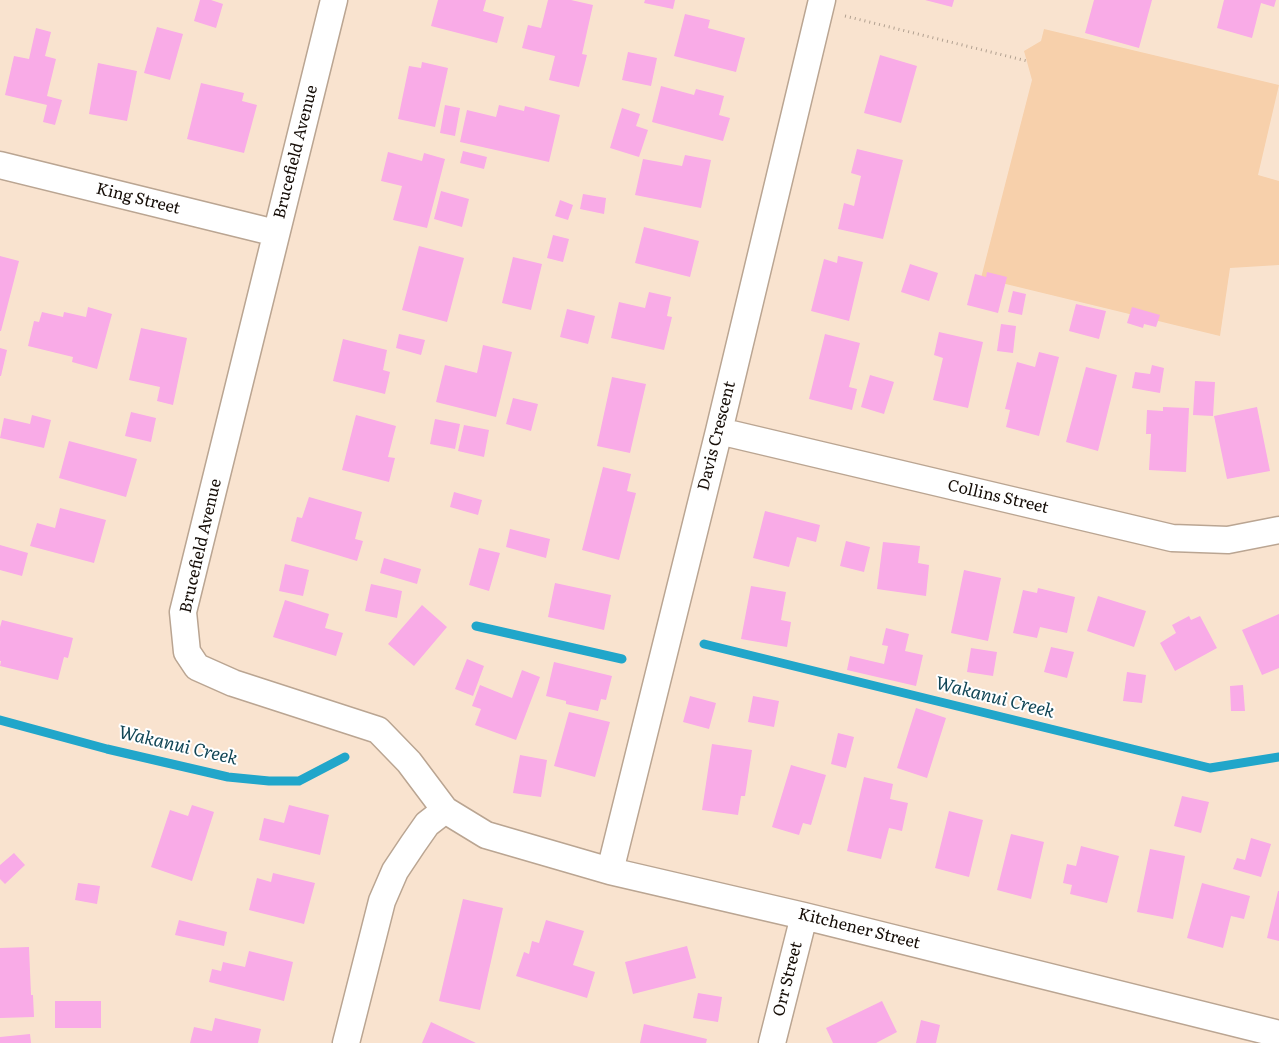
<!DOCTYPE html>
<html>
<head>
<meta charset="utf-8">
<style>
	body { margin:0 }
	canvas { display:block; background:#f9e3cf }
</style>
</head>
<body>
<canvas width="1279" height="1043"></canvas>
<script>
const ctx = document.querySelector('canvas').getContext('2d');
ctx.lineJoin = 'round';
function fill(path, color) { ctx.fillStyle = color; ctx.fill(path, 'evenodd'); }
const poly = rows => new Path2D(rows.map(r => 'M' + r).join(''));
function trace(path, color, width, dash) { ctx.strokeStyle = color; ctx.lineWidth = width; ctx.lineCap = dash ? 'butt' : 'round'; ctx.setLineDash(dash || []); ctx.stroke(path); }
function label(font, color, halo, rows, align = 'center') {
  ctx.font = font + ' Literata,serif'; ctx.lineWidth = 4; ctx.setLineDash([]); ctx.textBaseline = 'middle'; ctx.strokeStyle = halo; ctx.fillStyle = color; for (const [text, x, y, turn = 0] of rows) {
    ctx.save(); ctx.translate(x, y); ctx.rotate((+turn || 0) * Math.PI / 180); ctx.textAlign = isNaN(turn) ? turn : align; if (halo) ctx.strokeText(text, 0, 0); ctx.fillText(text, 0, 0); ctx.restore();
  }
}
const green = poly([
	[1044,29,1279,85,1258,175,1279,181,1279,265,1230,268,1220,336,981,278,1032,80,1024,51,1041,41]
]);
const stream = poly([
	[476,626,622,659],
	[704,644,1210,768,1279,757],
	[0,720,107,749,228,777,269,781,299,781,345,757]
]);
const building = poly([
	[200,0,211,0,223,4,216,28,194,21],
	[438,0,486,0,483,11,504,17,497,43,431,26],
	[548,0,571,0,593,5,582,54,587,55,579,87,549,80,555,56,522,48,528,25,541,28],
	[645,0,675,0,673,9,644,3],
	[925,0,954,0,952,7],
	[1094,0,1152,0,1139,48,1085,33],
	[1224,0,1276,0,1274,7,1261,3,1252,38,1217,28],
	[685,14,710,20,708,28,745,38,736,72,674,56],
	[157,27,183,34,170,80,144,73],
	[36,28,51,32,45,56,56,59,47,96,62,100,55,125,43,122,47,105,5,95,14,56,29,59],
	[628,52,657,58,651,86,622,80],
	[880,55,917,66,901,123,864,113],
	[422,62,448,68,435,127,398,119,409,66,421,68],
	[98,63,137,71,127,121,89,114],
	[201,83,244,93,242,101,257,105,244,153,187,139],
	[661,86,694,95,696,89,724,96,719,115,730,118,723,141,652,122],
	[445,105,460,108,455,136,440,133],
	[499,105,524,111,525,106,560,115,549,162,460,142,467,110,496,117],
	[622,108,640,114,636,126,648,130,639,157,610,148],
	[857,149,903,160,883,239,838,229,844,203,854,206,861,176,851,173],
	[463,151,487,157,484,169,460,163],
	[388,152,422,161,424,153,445,159,427,228,393,220,402,186,381,181],
	[685,155,711,160,701,208,635,195,643,159,682,166],
	[441,191,469,199,462,227,434,219],
	[583,194,606,198,604,214,580,209],
	[560,200,573,205,568,220,555,216],
	[644,227,699,241,690,277,635,263],
	[553,235,569,239,563,262,547,258],
	[419,246,464,258,447,322,402,310],
	[0,256,19,261,1,331,0,331],
	[838,256,863,262,849,321,811,311,824,259,837,263],
	[513,257,542,264,531,310,502,303],
	[910,264,938,273,929,301,901,292],
	[987,272,1007,277,998,313,967,305,975,274,986,277],
	[1013,291,1026,294,1022,315,1008,312],
	[649,292,671,297,667,316,672,317,664,350,611,338,619,302,645,308],
	[1076,304,1106,311,1099,339,1069,331],
	[88,307,112,314,97,369,72,362,73,357,28,346,34,321,39,322,42,312,63,317,64,312,86,317],
	[1132,307,1160,315,1156,327,1144,324,1143,328,1127,323],
	[567,309,595,316,588,344,560,337],
	[1001,324,1016,326,1013,353,997,351],
	[141,328,187,338,173,405,157,401,160,387,129,380],
	[939,332,983,342,968,408,933,400,943,358,934,355],
	[399,334,425,340,421,355,396,348],
	[825,334,860,343,849,387,857,389,852,410,809,399],
	[343,339,387,350,383,370,390,372,385,394,333,381],
	[483,345,512,352,496,417,436,402,445,365,477,373],
	[0,348,7,350,1,376,0,376],
	[1039,352,1059,357,1039,436,1006,427,1010,410,1005,409,1017,362,1035,367],
	[1152,365,1164,368,1160,393,1132,388,1135,372,1150,374],
	[1086,367,1117,375,1098,451,1066,442],
	[870,375,894,382,884,414,861,407],
	[612,377,646,384,630,453,597,446],
	[1195,381,1215,382,1213,416,1193,415],
	[513,398,538,404,531,431,506,424],
	[1163,407,1189,408,1186,472,1149,470,1151,434,1146,434,1147,410,1163,411],
	[1257,407,1270,471,1227,479,1214,416],
	[131,412,156,418,151,442,125,436],
	[32,415,51,420,44,448,0,438,4,418,30,424],
	[356,415,396,426,388,457,395,458,389,482,342,470],
	[435,419,460,424,455,449,430,444],
	[464,425,489,430,484,457,458,451],
	[69,441,137,459,126,497,59,478],
	[603,467,631,474,627,491,636,493,619,560,582,550],
	[454,492,482,500,478,515,450,507],
	[309,497,362,512,355,539,363,541,357,561,291,541,297,517,302,518],
	[60,508,106,520,94,563,30,546,37,523,55,528],
	[765,511,820,525,816,542,797,537,789,567,753,558],
	[510,529,550,539,546,558,506,547],
	[846,541,870,547,864,572,840,566],
	[883,542,920,546,918,563,929,565,926,596,877,589],
	[0,545,28,553,22,576,0,570],
	[479,548,500,553,489,591,469,585],
	[384,558,421,569,417,584,380,573],
	[285,564,309,570,303,596,279,591],
	[964,570,1001,578,988,641,951,633],
	[555,583,611,595,604,630,548,617],
	[371,584,402,591,397,618,365,611],
	[751,586,786,592,781,620,791,622,787,647,741,639],
	[1038,588,1075,597,1067,633,1040,627,1037,638,1013,633,1023,590,1037,593],
	[1098,596,1146,611,1134,647,1087,631],
	[285,600,329,614,325,628,343,633,336,656,273,637],
	[422,605,447,627,414,666,388,644],
	[1279,614,1279,668,1262,675,1242,630],
	[1189,616,1191,620,1200,616,1217,648,1175,671,1160,643,1176,633,1172,625],
	[2,620,73,638,68,658,64,657,58,680,0,666,1,661,0,661,0,627],
	[886,628,909,634,905,651,923,655,916,686,847,670,850,656,884,664,888,646,882,645],
	[1051,647,1074,652,1067,678,1044,672],
	[971,648,997,652,993,676,967,672],
	[467,659,484,666,473,696,455,689],
	[554,662,612,676,606,700,601,699,598,711,566,704,566,701,546,696],
	[522,670,540,677,516,740,475,725,481,709,472,706,480,685,512,698],
	[1127,672,1146,675,1142,703,1123,701],
	[1243,685,1245,711,1231,711,1230,686],
	[690,696,716,703,709,729,683,722],
	[753,696,779,701,774,727,748,722],
	[916,708,946,718,927,778,897,768],
	[569,712,610,722,595,777,554,766],
	[838,733,854,737,846,768,831,764],
	[712,744,752,750,745,796,741,796,738,815,702,810],
	[520,755,547,760,541,797,513,793],
	[791,765,826,775,811,825,803,823,799,835,772,827],
	[864,777,893,784,890,799,908,803,902,831,889,828,881,859,847,851],
	[1182,796,1209,802,1201,833,1174,826],
	[192,805,214,812,192,881,151,867,170,810,188,816],
	[289,805,329,815,320,855,259,840,264,818,284,823],
	[949,811,983,820,969,877,935,868],
	[1011,834,1044,842,1031,899,997,890],
	[1251,838,1271,844,1261,877,1233,869,1237,858,1245,860],
	[1081,846,1119,856,1107,903,1070,894,1072,885,1063,883,1067,864,1076,866],
	[1150,849,1185,856,1173,919,1137,912],
	[14,853,25,865,5,884,0,879,0,865],
	[273,873,315,883,304,924,249,910,257,878,271,882],
	[78,883,100,886,97,904,75,900],
	[1202,883,1250,896,1244,919,1231,916,1223,948,1187,938],
	[1278,891,1279,891,1279,941,1267,938],
	[463,899,503,908,480,1010,439,1001],
	[179,920,227,932,224,946,175,935],
	[546,920,584,931,573,965,595,972,587,998,516,976,524,952,529,954,532,941,539,943],
	[687,946,696,978,633,994,625,962],
	[29,947,31,995,33,995,34,1017,0,1018,0,948],
	[249,951,293,962,284,1001,209,982,212,969,221,971,223,962,245,967],
	[698,993,722,997,718,1022,693,1018],
	[55,1001,101,1001,101,1028,55,1028],
	[882,1001,897,1032,876,1043,833,1043,826,1028],
	[215,1018,261,1029,258,1043,190,1043,194,1027,212,1031],
	[921,1020,940,1025,936,1043,916,1043],
	[431,1022,476,1043,422,1043],
	[644,1024,707,1039,706,1043,640,1043],
	[30,1034,31,1043,0,1043,0,1037]
]);
const path = poly([
	[845,16,1027,61]
]);
const minor = poly([
	[334,0,183,612,187,652,197,667,233,683,378,730,409,762,445,810,486,835,610,871,804,916,1279,1034],
	[0,165,276,233],
	[719,431,1172,538,1228,540,1279,530],
	[610,871,719,431,822,0],
	[346,1043,382,901,395,871,413,844,427,824,445,810],
	[772,1043,804,916]
]);
const streetNames = [
	["Brucefield Avenue",296,152,-76],
	["King Street",138,199,14],
	["Davis Crescent",717,436,-76],
	["Collins Street",998,497,13],
	["Brucefield Avenue",201,546,-77],
	["Kitchener Street",859,929,14],
	["Orr Street",788,979,-76]
];
const waterNames = [
	["Wakanui Creek",995,698,14],
	["Wakanui Creek",178,746,13]
];
fill(green, '#f7d0ab');
trace(stream, '#21a6ca', 9);
fill(building, '#f9abe7');
trace(minor, '#baa592', 29);
trace(path, '#b1a090', 3, [1, 4]);
trace(minor, '#fff', 26);
label('16px', '#150d07', '#fff', streetNames);
label('italic 18px', '#124656', '#fff', waterNames);
</script>
</body>
</html>
